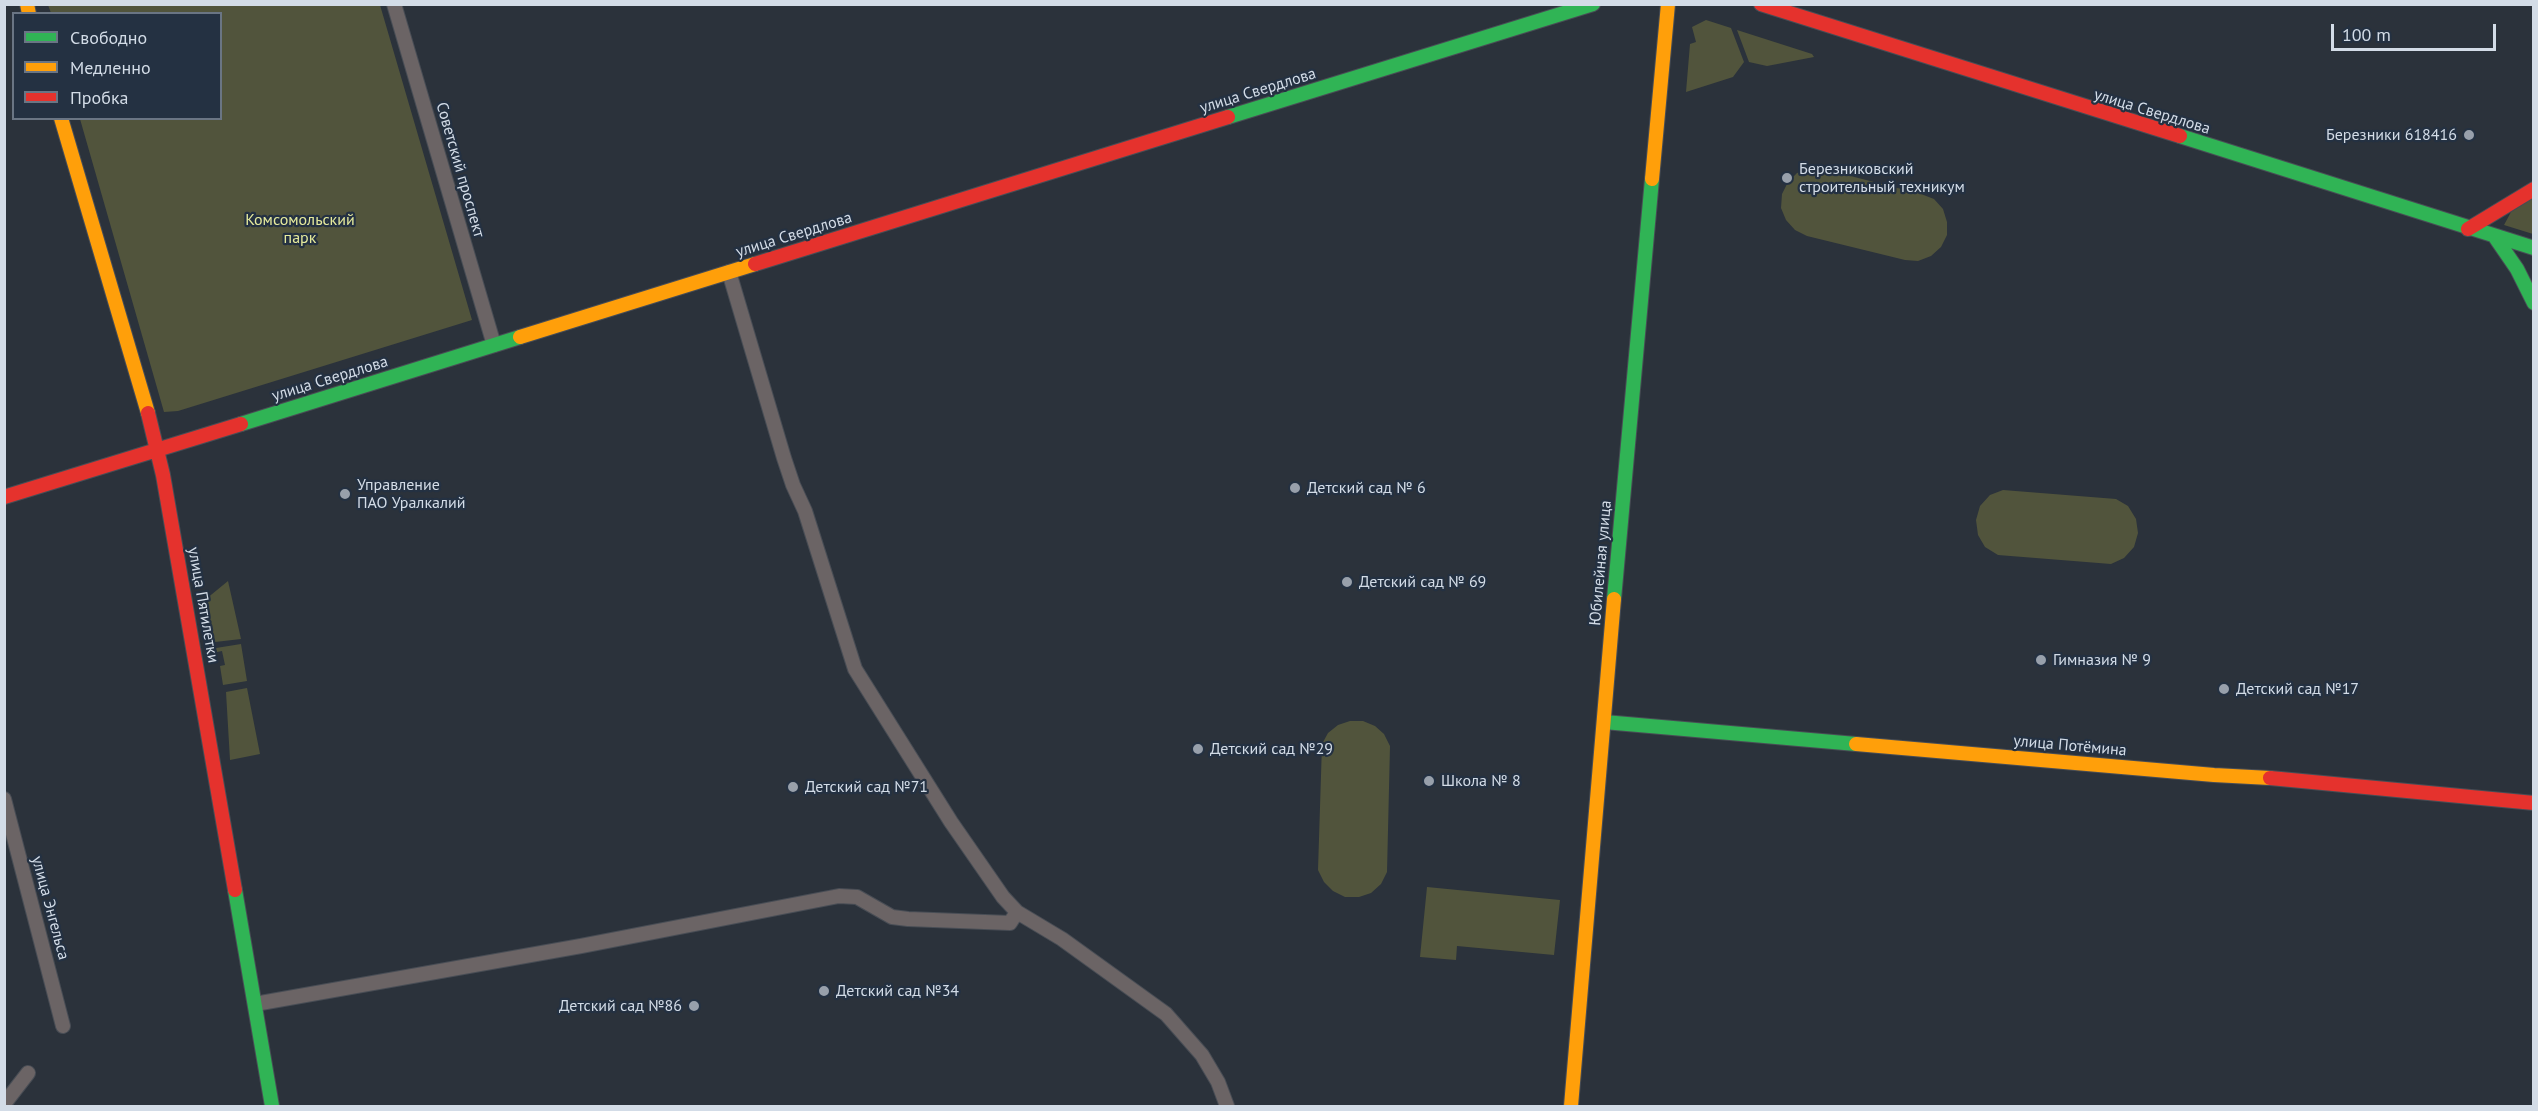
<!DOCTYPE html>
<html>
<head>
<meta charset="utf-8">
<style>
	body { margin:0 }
	#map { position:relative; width:2538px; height:1111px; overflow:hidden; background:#2b323b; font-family:"PT Sans",sans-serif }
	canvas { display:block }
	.frame { position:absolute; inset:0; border:6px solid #d3dce7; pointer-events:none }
	.legend { position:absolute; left:12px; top:12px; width:210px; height:108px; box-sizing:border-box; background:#243142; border:2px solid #6a7584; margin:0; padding:8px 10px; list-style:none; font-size:18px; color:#d3dce7 }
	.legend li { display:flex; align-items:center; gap:12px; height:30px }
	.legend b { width:30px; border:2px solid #6a7584 }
	.scale { position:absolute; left:2331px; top:24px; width:165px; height:27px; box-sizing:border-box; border:3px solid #d3dce7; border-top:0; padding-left:8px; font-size:18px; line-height:21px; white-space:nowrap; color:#d3dce7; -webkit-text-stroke:4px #243142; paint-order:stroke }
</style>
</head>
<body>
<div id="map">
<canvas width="2538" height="1111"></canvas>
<div class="frame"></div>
<ul class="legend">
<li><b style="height:8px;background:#30b455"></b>Свободно</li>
<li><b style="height:8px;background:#ff9f0a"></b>Медленно</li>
<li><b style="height:8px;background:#e5322d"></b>Пробка</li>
</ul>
<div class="scale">100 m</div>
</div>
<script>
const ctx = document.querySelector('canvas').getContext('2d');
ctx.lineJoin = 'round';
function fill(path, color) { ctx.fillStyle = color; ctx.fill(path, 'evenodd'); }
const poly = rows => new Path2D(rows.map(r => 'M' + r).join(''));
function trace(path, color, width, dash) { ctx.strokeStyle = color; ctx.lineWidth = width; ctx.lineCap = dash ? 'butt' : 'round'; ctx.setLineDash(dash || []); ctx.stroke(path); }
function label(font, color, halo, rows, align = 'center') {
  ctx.font = font + ' "PT Sans",sans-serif'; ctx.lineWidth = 4.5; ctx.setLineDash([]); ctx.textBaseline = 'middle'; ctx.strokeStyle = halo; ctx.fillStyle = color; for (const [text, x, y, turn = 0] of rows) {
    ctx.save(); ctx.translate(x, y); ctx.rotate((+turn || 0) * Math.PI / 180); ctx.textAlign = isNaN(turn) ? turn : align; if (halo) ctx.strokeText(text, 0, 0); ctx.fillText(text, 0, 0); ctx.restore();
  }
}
const green = poly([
	[48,5,380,5,472,320,178,411,164,412,80,119,220,118,220,14,51,13],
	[1706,20,1731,28,1744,62,1733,77,1686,92,1690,44,1696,42,1692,27],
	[1737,30,1812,54,1814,57,1767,66,1749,62],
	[1810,169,1823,169,1921,194,1934,199,1943,209,1947,222,1947,235,1941,247,1931,256,1918,261,1905,260,1807,236,1795,230,1786,220,1781,208,1782,194,1788,182,1797,173],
	[2533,198,2533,234,2504,225,2511,212],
	[2003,490,2116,499,2128,506,2136,519,2138,533,2134,547,2124,558,2111,564,1998,555,1985,547,1978,535,1976,520,1980,506,1990,495],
	[228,581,241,639,215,642,206,599],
	[241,644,247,681,223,685,220,666,225,665,222,651,217,652,216,648],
	[247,688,260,754,230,760,226,692],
	[1350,721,1363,721,1375,726,1384,734,1390,746,1387,872,1381,884,1371,893,1359,897,1345,897,1333,891,1324,882,1318,870,1322,744,1328,733,1338,725],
	[1427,887,1560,900,1554,955,1457,946,1456,960,1420,957]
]);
const street = poly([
	[394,4,494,345],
	[729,272,784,458,793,485,805,511,855,669,951,822,1003,897,1017,912,1062,939,1166,1014,1202,1055,1218,1082,1227,1106],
	[4,799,63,1026],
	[255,1004,581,946,839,896,857,897,892,917,908,919,1010,923,1017,912],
	[4,1104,28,1073]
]);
const fast = poly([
	[1228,117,1593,4],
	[2180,136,2534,248],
	[2495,237,2517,269,2534,303],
	[241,424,520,337],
	[1614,599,1652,179],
	[1604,722,1856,744],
	[235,890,272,1106]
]);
const slow = poly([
	[27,4,29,14],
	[61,118,148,413],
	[1652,179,1668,4],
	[520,337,755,264],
	[1856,744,2214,775,2270,778],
	[1571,1106,1614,599]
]);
const jam = poly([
	[1761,4,2180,136],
	[2468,229,2534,189],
	[755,264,1228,117],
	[148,413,163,475,235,890],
	[4,497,241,424],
	[2270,778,2534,803]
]);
const markers = [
	[2469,135,6,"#98a0ab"],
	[1787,178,6,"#98a0ab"],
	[1295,488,6,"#98a0ab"],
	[345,494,6,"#98a0ab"],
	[1347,582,6,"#98a0ab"],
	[2041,660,6,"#98a0ab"],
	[2224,689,6,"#98a0ab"],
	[1198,749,6,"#98a0ab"],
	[1429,781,6,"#98a0ab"],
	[793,787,6,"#98a0ab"],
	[824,991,6,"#98a0ab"],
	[694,1006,6,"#98a0ab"]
];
const streetNames = [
	["улица Свердлова",1258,91,-17],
	["улица Свердлова",2152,112,17],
	["Советский проспект",460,170,74],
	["улица Свердлова",794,235,-17],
	["улица Свердлова",330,379,-17],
	["Юбилейная улица",1601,563,-85],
	["улица Пятилетки",203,605,80],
	["улица Потёмина",2070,746,5],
	["улица Энгельса",50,908,75]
];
const poiNames = [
	["Березники 618416",2457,135,"right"],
	["Березниковский",1799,169],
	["строительный техникум",1799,187],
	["Управление",357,485],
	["ПАО Уралкалий",357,503],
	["Детский сад № 6",1307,488],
	["Детский сад № 69",1359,582],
	["Гимназия № 9",2053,660],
	["Детский сад №17",2236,689],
	["Детский сад №29",1210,749],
	["Школа № 8",1441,781],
	["Детский сад №71",805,787],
	["Детский сад №34",836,991],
	["Детский сад №86",682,1006,"right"]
];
const parkNames = [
	["Комсомольский",300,220],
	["парк",300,238]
];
fill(green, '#51543c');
trace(street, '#484d55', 16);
trace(fast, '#484d55', 16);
trace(slow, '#484d55', 16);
trace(jam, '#484d55', 16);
trace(street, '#6b6465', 14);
trace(fast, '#30b455', 14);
trace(slow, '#ff9f0a', 14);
trace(jam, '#e5322d', 14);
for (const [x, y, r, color] of markers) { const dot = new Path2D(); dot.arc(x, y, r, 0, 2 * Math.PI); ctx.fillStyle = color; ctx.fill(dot); trace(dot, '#243142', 2); }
label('16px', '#d3dce7', '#243142', streetNames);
label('16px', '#d3dce7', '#243142', poiNames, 'left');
label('16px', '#e5ea9c', '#243142', parkNames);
</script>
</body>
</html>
